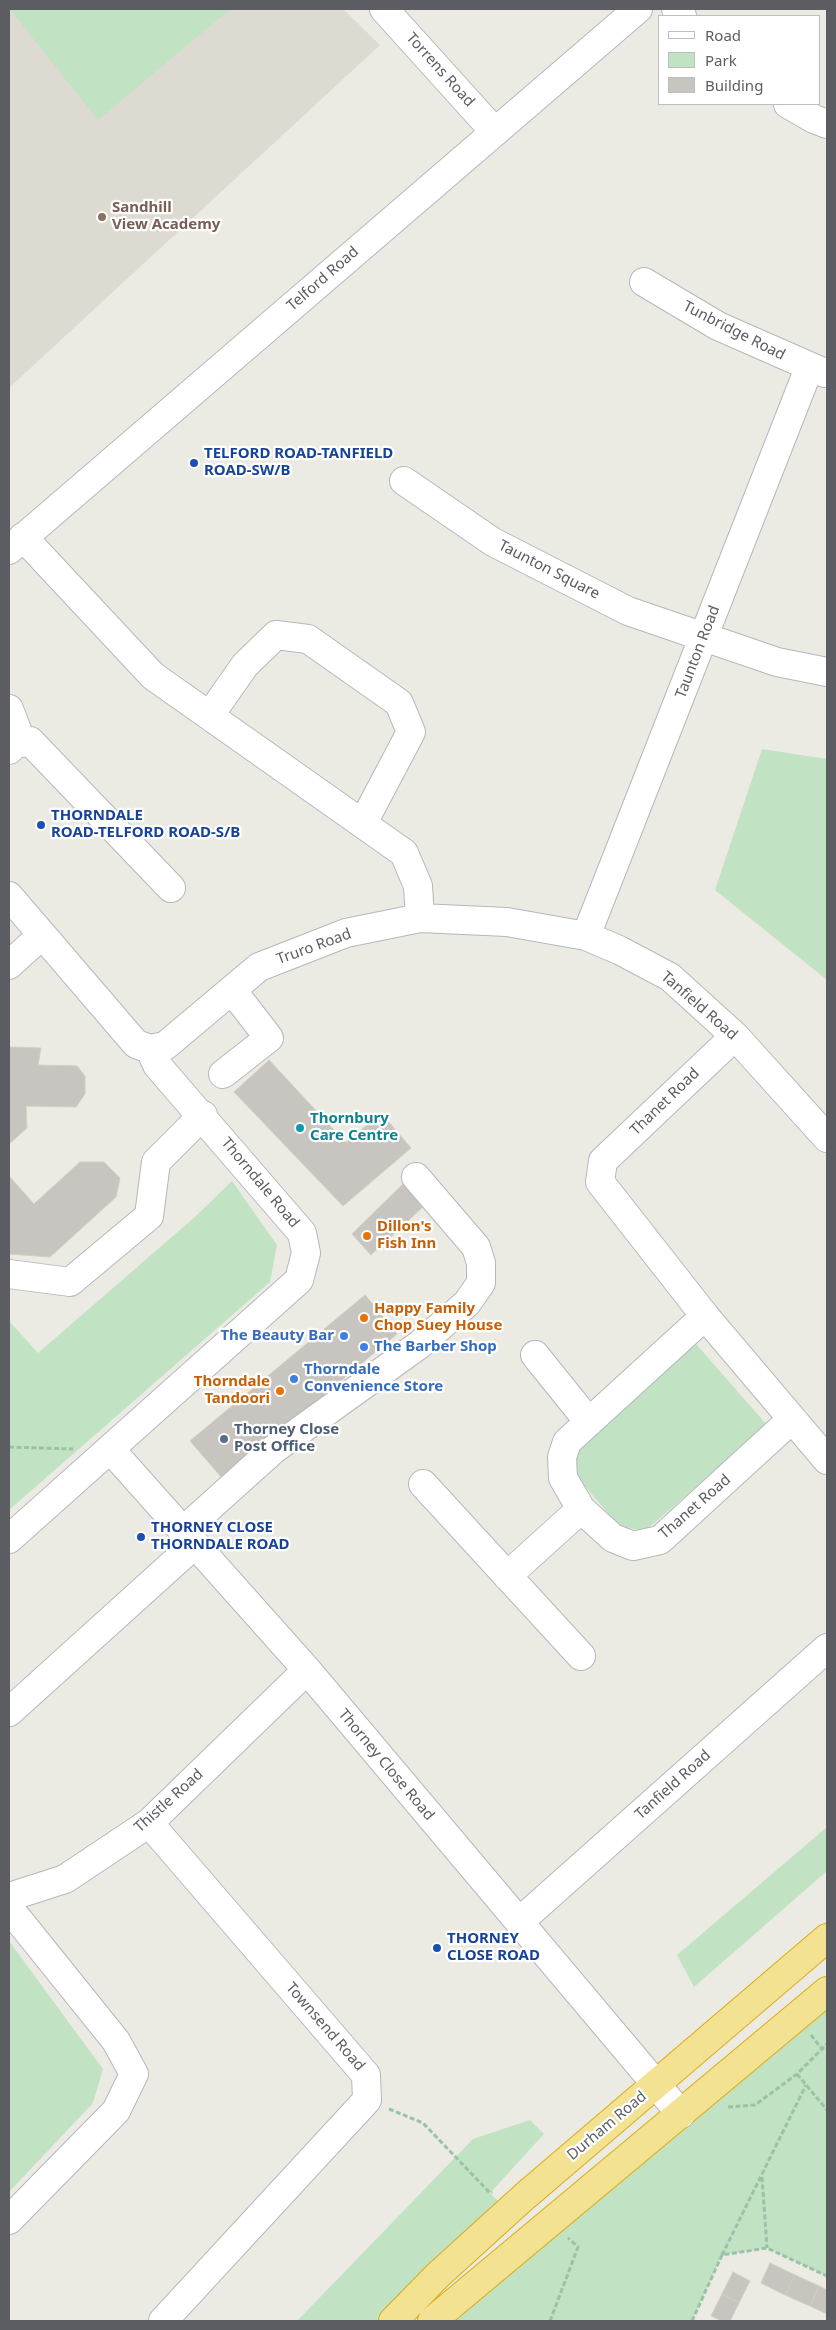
<!DOCTYPE html>
<html>
<head>
<meta charset="utf-8">
<style>
	body { margin:0 }
	#map { position:relative; width:836px; height:2330px; overflow:hidden; background:#ecebe3; font-family:"Noto Sans",sans-serif }
	canvas { display:block }
	.frame { position:absolute; inset:0; border:10px solid #5b5d62; pointer-events:none }
	.legend { position:absolute; left:658px; top:15px; width:162px; height:90px; box-sizing:border-box; background:#fff; border:1px solid #bdbec0; margin:0; padding:6px 9px; list-style:none; font-size:15px; color:#5b5d62 }
	.legend li { display:flex; align-items:center; gap:10px; height:25px }
	.legend b { width:25px; border:1px solid #bdbec0 }
</style>
</head>
<body>
<div id="map">
<canvas width="836" height="2330"></canvas>
<div class="frame"></div>
<ul class="legend">
<li><b style="height:6px;background:#fff"></b>Road</li>
<li><b style="height:14px;background:#c1e2c3"></b>Park</li>
<li><b style="height:14px;background:#c8c5c0"></b>Building</li>
</ul>
</div>
<script>
const ctx = document.querySelector('canvas').getContext('2d');
ctx.lineJoin = 'round';
function fill(path, color) { ctx.fillStyle = color; ctx.fill(path, 'evenodd'); }
const poly = rows => new Path2D(rows.map(r => 'M' + r).join(''));
function trace(path, color, width, dash) { ctx.strokeStyle = color; ctx.lineWidth = width; ctx.lineCap = dash ? 'butt' : 'round'; ctx.setLineDash(dash || []); ctx.stroke(path); }
function label(font, color, halo, rows, align = 'center') {
  ctx.font = font + ' "Noto Sans",sans-serif'; ctx.lineWidth = 4.5; ctx.setLineDash([]); ctx.textBaseline = 'middle'; ctx.strokeStyle = halo; ctx.fillStyle = color; for (const [text, x, y, turn = 0] of rows) {
    ctx.save(); ctx.translate(x, y); ctx.rotate((+turn || 0) * Math.PI / 180); ctx.textAlign = isNaN(turn) ? turn : align; if (halo) ctx.strokeText(text, 0, 0); ctx.fillText(text, 0, 0); ctx.restore();
  }
}
const education = poly([
	[9,9,343,9,380,45,9,388]
]);
const green = poly([
	[10,9,230,9,98,120],
	[762,749,827,759,827,980,715,890],
	[232,1181,277,1245,270,1282,9,1510,9,1321,38,1353,196,1216],
	[696,1344,767,1425,645,1531,619,1526,577,1477,576,1461,580,1448],
	[827,1827,827,1871,694,1987,677,1955],
	[9,1941,103,2069,93,2103,9,2192],
	[827,2005,827,2276,767,2248,722,2255,692,2321,452,2321],
	[530,2120,544,2134,490,2193,499,2202,382,2321,297,2321,473,2139]
]);
const building = poly([
	[9,1047,41,1048,38,1065,77,1066,85,1076,85,1094,76,1107,26,1106,27,1128,9,1144,9,1047],
	[269,1060,346,1143,381,1113,411,1148,343,1206,234,1092,269,1060],
	[80,1162,104,1162,120,1178,116,1197,50,1257,9,1254,9,1176,34,1204,80,1162],
	[406,1181,426,1204,371,1255,352,1234,406,1181],
	[365,1295,397,1334,223,1479,190,1441,365,1295],
	[770,2263,795,2275,785,2295,761,2283,770,2263],
	[733,2272,750,2281,739,2303,722,2294,733,2272],
	[795,2275,819,2286,810,2306,785,2295,795,2275],
	[819,2286,827,2290,827,2314,810,2306,819,2286],
	[722,2294,739,2303,730,2321,722,2321,711,2316,722,2294]
]);
const path = poly([
	[9,1447,73,1449],
	[811,2035,822,2049],
	[797,2074,827,2110],
	[728,2107,755,2105,797,2074,827,2044],
	[389,2109,423,2123,490,2193,492,2192],
	[762,2177,767,2248],
	[722,2255,806,2085],
	[550,2321,578,2247,568,2238],
	[692,2321,722,2255,767,2248,827,2276]
]);
const minor = poly([
	[384,9,495,132],
	[676,9,682,16],
	[788,104,814,119,827,124],
	[644,282,718,326,825,373],
	[404,481,493,542,628,611,777,662,827,672],
	[23,537,153,676,404,853,418,886,420,918],
	[9,550,638,9],
	[9,709,22,743],
	[210,715,245,665,276,635,308,639,399,703,411,732,363,823],
	[9,750,16,743,30,741,171,888],
	[9,896,136,1044,150,1049,157,1065,302,1233,306,1253,299,1280,9,1539],
	[586,936,809,368],
	[9,965,42,935],
	[735,1036,603,1161,600,1182,705,1316,827,1460],
	[150,1049,165,1046,259,967,346,933,420,918,507,922,586,936,619,950,670,977,735,1036,827,1138],
	[223,1074,269,1038,232,990],
	[9,1274,70,1282,149,1216,156,1162,203,1115],
	[705,1316,567,1442,562,1457,563,1478,581,1509,613,1538,633,1546,660,1540,791,1420],
	[535,1355,589,1422],
	[111,1450,307,1670,681,2114],
	[423,1484,581,1656],
	[183,1531,273,1450,419,1345,467,1303,481,1283,481,1263,476,1247,416,1177],
	[507,1576,581,1509],
	[9,1712,195,1544],
	[149,1823,366,2075,367,2100,163,2321],
	[9,1897,65,1879,149,1823,307,1670],
	[9,1908,116,2041,134,2074,116,2111,9,2220],
	[519,1922,827,1648]
]);
const highway = poly([
	[393,2321,438,2275,525,2196,827,1938],
	[432,2321,827,1991]
]);
const markers = [
	[102,217,5,"#8d6e63"],
	[194,463,5,"#1a4fb4"],
	[41,825,5,"#1a4fb4"],
	[300,1128,5,"#0f9aa8"],
	[367,1236,5,"#e8710a"],
	[364,1318,5,"#e8710a"],
	[344,1336,5,"#3f7fe0"],
	[364,1347,5,"#3f7fe0"],
	[294,1379,5,"#3f7fe0"],
	[280,1391,5,"#e8710a"],
	[224,1439,5,"#5c6f8a"],
	[141,1537,5,"#1a4fb4"],
	[437,1948,5,"#1a4fb4"]
];
const streetNames = [
	["Torrens Road",440,70,48],
	["Telford Road",323,279,-41],
	["Tunbridge Road",734,331,27],
	["Taunton Square",549,570,27],
	["Taunton Road",698,652,-69],
	["Truro Road",314,947,-20],
	["Tanfield Road",699,1006,41],
	["Thanet Road",665,1102,-44],
	["Thorndale Road",260,1183,50],
	["Thanet Road",695,1507,-41],
	["Thorney Close Road",386,1765,50],
	["Tanfield Road",673,1785,-42],
	["Thistle Road",169,1801,-42],
	["Townsend Road",325,2027,49],
	["Durham Road",607,2126,-40]
];
const educationNames = [
	["Sandhill",112,208],
	["View Academy",112,225]
];
const transitNames = [
	["TELFORD ROAD-TANFIELD",204,454],
	["ROAD-SW/B",204,471],
	["THORNDALE",51,816],
	["ROAD-TELFORD ROAD-S/B",51,833],
	["THORNEY CLOSE",151,1528],
	["THORNDALE ROAD",151,1545],
	["THORNEY",447,1939],
	["CLOSE ROAD",447,1956]
];
const cultureNames = [
	["Thornbury",310,1119],
	["Care Centre",310,1136]
];
const foodNames = [
	["Dillon's",377,1227],
	["Fish Inn",377,1244],
	["Happy Family",374,1309],
	["Chop Suey House",374,1326],
	["Thorndale",270,1382,"right"],
	["Tandoori",270,1399,"right"]
];
const shopNames = [
	["The Beauty Bar",334,1336,"right"],
	["The Barber Shop",374,1347],
	["Thorndale",304,1370],
	["Convenience Store",304,1387]
];
const serviceNames = [
	["Thorney Close",234,1430],
	["Post Office",234,1447]
];
fill(education, '#dcdad1');
fill(green, '#c1e2c3');
fill(building, '#c8c5c0');
trace(building, '#d0cdc1', 1);
trace(minor, '#b5b7bc', 30);
trace(highway, '#dbac13', 30);
trace(path, '#9bc2a9', 3, [5, 2.5]);
trace(minor, '#fff', 28);
trace(highway, '#f3e292', 28);
for (const [x, y, r, color] of markers) { const dot = new Path2D(); dot.arc(x, y, r, 0, 2 * Math.PI); ctx.fillStyle = color; ctx.fill(dot); trace(dot, '#fff', 2); }
label('15px', '#5b5d62', '#fff', streetNames);
label('bold 15px', '#785e54', '#fff', educationNames, 'left');
label('bold 15px', '#164399', '#fff', transitNames, 'left');
label('bold 15px', '#0d838f', '#fff', cultureNames, 'left');
label('bold 15px', '#c56008', '#fff', foodNames, 'left');
label('bold 15px', '#366cbe', '#fff', shopNames, 'left');
label('bold 15px', '#4e5e75', '#fff', serviceNames, 'left');
</script>
</body>
</html>
